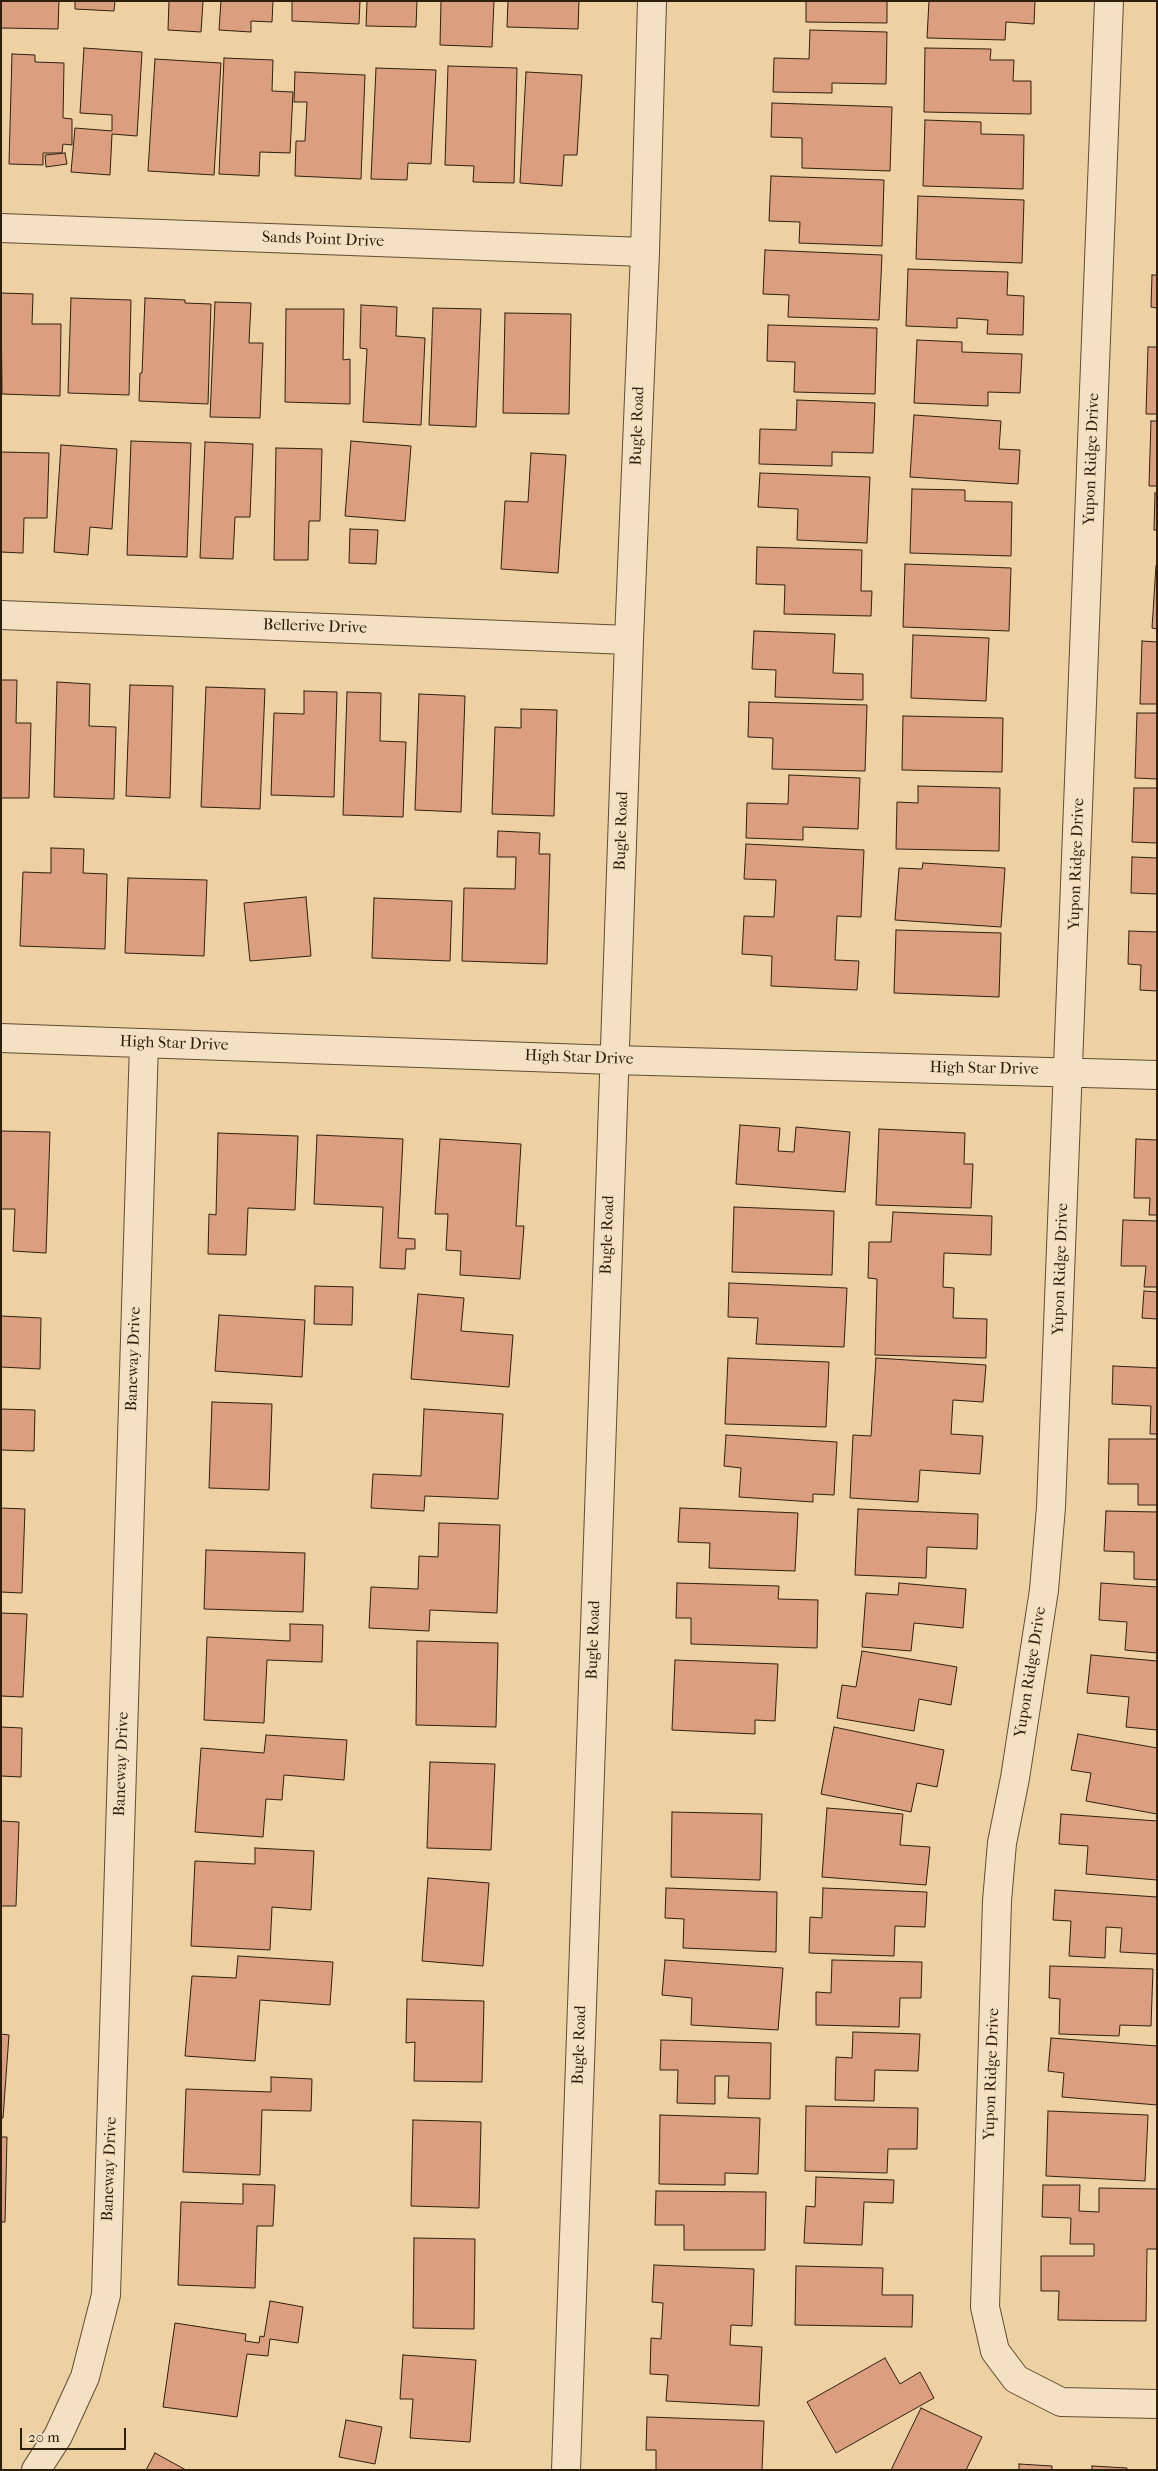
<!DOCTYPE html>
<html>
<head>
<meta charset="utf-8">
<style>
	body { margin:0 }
	#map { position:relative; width:1158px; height:2471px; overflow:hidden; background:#eed1a3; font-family:"IM FELL French Canon",serif }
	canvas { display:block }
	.frame { position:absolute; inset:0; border:2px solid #2f200e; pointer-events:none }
	.scale { position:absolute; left:20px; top:2428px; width:106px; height:22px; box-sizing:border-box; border:2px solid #2f200e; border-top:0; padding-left:6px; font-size:15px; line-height:18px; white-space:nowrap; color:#2f200e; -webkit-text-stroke:4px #f4e1c3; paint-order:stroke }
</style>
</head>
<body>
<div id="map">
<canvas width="1158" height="2471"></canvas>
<div class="frame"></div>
<div class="scale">20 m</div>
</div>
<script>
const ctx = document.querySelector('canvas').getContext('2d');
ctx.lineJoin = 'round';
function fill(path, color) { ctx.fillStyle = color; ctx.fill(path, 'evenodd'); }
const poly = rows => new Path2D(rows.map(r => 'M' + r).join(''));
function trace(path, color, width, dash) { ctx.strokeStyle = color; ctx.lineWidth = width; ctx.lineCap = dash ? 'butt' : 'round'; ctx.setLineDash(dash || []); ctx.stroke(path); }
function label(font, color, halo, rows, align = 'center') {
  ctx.font = font + ' "IM FELL French Canon",serif'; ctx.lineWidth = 5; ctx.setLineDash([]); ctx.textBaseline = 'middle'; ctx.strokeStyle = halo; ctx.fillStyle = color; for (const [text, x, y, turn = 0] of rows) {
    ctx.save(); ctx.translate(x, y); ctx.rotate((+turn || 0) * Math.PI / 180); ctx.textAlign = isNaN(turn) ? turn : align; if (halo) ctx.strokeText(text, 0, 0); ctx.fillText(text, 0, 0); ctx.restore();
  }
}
const building = poly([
	[1,1,59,1,58,29,1,28,1,1],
	[75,1,115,1,114,11,75,9,75,1],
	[169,1,203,1,201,32,168,30,169,1],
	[221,1,273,1,272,22,251,21,251,32,219,30,221,1],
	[292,1,360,1,359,24,292,21,292,1],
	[367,1,417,1,416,27,366,26,367,1],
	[441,1,494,1,492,47,440,45,441,1],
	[508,1,579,1,578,29,507,27,508,1],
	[806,1,887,1,887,23,806,22,806,1],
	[929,1,1035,1,1034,24,1006,22,1005,40,927,38,929,1],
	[810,30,887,32,886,84,832,83,832,93,773,92,774,58,809,59,810,30],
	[84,48,142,52,137,136,112,134,110,175,71,172,75,128,112,131,112,115,80,113,84,48],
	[925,48,991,49,990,60,1014,60,1013,81,1031,81,1031,114,924,112,925,48],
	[12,54,35,55,35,62,64,63,63,118,72,119,72,145,63,144,62,153,43,153,43,165,9,164,12,54],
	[224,58,273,60,272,91,293,92,290,153,260,152,259,176,219,174,224,58],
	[155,59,221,63,214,175,148,171,155,59],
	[448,66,517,68,514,183,473,182,474,166,445,165,448,66],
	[376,68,436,70,431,164,408,163,407,180,371,179,376,68],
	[295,72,365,75,361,179,295,176,296,141,305,141,307,102,294,102,295,72],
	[526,72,582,75,577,155,564,155,562,186,520,183,526,72],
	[772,103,892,107,890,171,802,168,802,138,771,137,772,103],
	[925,120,981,122,981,134,1024,135,1023,189,923,186,925,120],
	[65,153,67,164,46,167,45,155,65,153],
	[771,176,884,180,882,246,799,243,800,222,769,221,771,176],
	[918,196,1024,200,1022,263,916,259,918,196],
	[765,250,882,255,879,320,788,317,789,295,763,294,765,250],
	[908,269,1008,272,1007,295,1024,296,1023,335,987,334,988,320,957,318,957,328,906,326,908,269],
	[1152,275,1157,275,1157,308,1151,307,1152,275],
	[1,293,33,294,32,324,61,324,60,396,2,394,1,293],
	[71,298,131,300,129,395,68,393,71,298],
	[145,298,185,300,185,303,211,304,208,404,139,401,140,373,142,373,145,298],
	[215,302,251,303,249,343,263,343,260,418,210,417,215,302],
	[361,305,397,307,396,336,425,338,421,425,363,422,367,349,360,348,361,305],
	[433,308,481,309,476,427,429,425,433,308],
	[286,309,344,309,343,360,350,359,350,404,285,402,286,309],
	[505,313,571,314,569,414,503,413,505,313],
	[768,325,877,328,875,394,794,392,795,362,767,361,768,325],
	[917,340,962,342,962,352,1022,354,1020,393,988,392,988,406,914,403,917,340],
	[1148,347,1157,347,1157,414,1146,414,1148,347],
	[797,400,875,403,873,453,832,452,832,466,759,464,760,429,796,430,797,400],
	[914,415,1001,421,999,449,1020,450,1018,484,910,477,914,415],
	[1151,421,1157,421,1157,486,1149,486,1151,421],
	[131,441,191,443,187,557,127,555,131,441],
	[351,441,411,446,405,521,345,516,351,441],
	[205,442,253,444,250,517,235,517,233,559,200,558,205,442],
	[61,445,117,449,112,529,90,527,88,555,54,552,61,445],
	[276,448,322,449,320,521,309,521,308,560,274,560,276,448],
	[1,452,49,453,47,518,24,518,23,553,1,552,1,452],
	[531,453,566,455,558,573,501,569,505,501,528,502,531,453],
	[760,473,870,477,867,543,797,540,798,509,758,507,760,473],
	[912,489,965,490,965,501,1012,502,1011,556,910,553,912,489],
	[1155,493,1157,493,1157,530,1154,530,1155,493],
	[350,529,378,530,376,564,349,563,350,529],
	[757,547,862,550,861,591,872,591,871,616,784,614,785,585,756,584,757,547],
	[905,564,1011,568,1009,631,903,627,905,564],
	[1156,566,1157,566,1157,629,1152,628,1156,566],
	[754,631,835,634,833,673,863,674,863,700,775,697,776,670,752,669,754,631],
	[913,635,989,638,986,701,911,698,913,635],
	[1142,641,1157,642,1157,704,1140,704,1142,641],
	[1,680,17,680,16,723,31,723,29,798,1,798,1,680],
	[57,682,90,684,89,726,116,727,114,799,54,797,57,682],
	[130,685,173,686,170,798,126,796,130,685],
	[206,687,265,689,260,809,201,807,206,687],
	[304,691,337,692,334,797,271,795,274,713,304,714,304,691],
	[347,692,381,693,380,741,406,742,403,817,343,815,347,692],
	[419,694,465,696,461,812,415,810,419,694],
	[749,702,867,705,865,771,772,769,773,738,748,737,749,702],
	[521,709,557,710,554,816,492,814,495,727,521,728,521,709],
	[1137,713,1157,713,1157,779,1135,778,1137,713],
	[903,716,1003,718,1002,772,902,770,903,716],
	[789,775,860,778,858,829,803,827,803,840,746,838,747,803,788,804,789,775],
	[918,786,1000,788,999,851,896,849,897,802,918,803,918,786],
	[1134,788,1157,788,1157,843,1132,842,1134,788],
	[498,831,540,833,539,854,550,854,547,964,462,961,464,888,515,889,516,857,497,857,498,831],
	[746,844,864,850,861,917,837,916,835,960,859,961,857,990,771,986,772,956,742,954,744,916,774,917,776,880,744,879,746,844],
	[51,848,84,849,83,873,107,874,105,949,20,946,23,872,51,873,51,848],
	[1132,857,1157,858,1157,894,1131,893,1132,857],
	[923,863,1005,868,1001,927,895,920,899,868,922,869,923,863],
	[128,878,207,880,204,956,125,953,128,878],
	[306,897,311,956,250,961,244,903,306,897],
	[374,898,452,901,450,961,372,958,374,898],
	[896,930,1001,933,999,997,894,993,896,930],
	[1129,931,1157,932,1157,991,1140,990,1141,965,1128,964,1129,931],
	[740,1125,780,1128,778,1151,794,1152,796,1127,850,1132,845,1192,736,1184,740,1125],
	[879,1129,965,1133,964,1164,973,1164,971,1208,876,1205,879,1129],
	[1,1131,50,1132,46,1253,13,1251,15,1209,1,1209,1,1131],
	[218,1133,298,1136,295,1210,248,1208,246,1255,208,1254,209,1214,216,1215,218,1133],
	[317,1135,403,1139,398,1238,415,1239,415,1249,406,1249,405,1269,380,1268,383,1207,314,1204,317,1135],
	[440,1139,521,1144,516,1226,524,1226,520,1279,460,1275,461,1251,446,1250,448,1214,435,1214,440,1139],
	[1136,1139,1157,1140,1157,1215,1149,1215,1150,1198,1134,1198,1136,1139],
	[734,1207,834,1211,832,1275,732,1272,734,1207],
	[893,1212,992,1216,991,1255,944,1253,943,1287,954,1288,953,1318,987,1319,986,1358,875,1355,877,1279,868,1278,869,1242,891,1242,893,1212],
	[1123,1220,1157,1221,1157,1287,1144,1287,1146,1266,1121,1266,1123,1220],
	[729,1283,847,1288,844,1347,756,1344,758,1318,728,1317,729,1283],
	[315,1286,353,1287,352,1325,314,1324,315,1286],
	[1144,1291,1157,1292,1157,1319,1142,1318,1144,1291],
	[418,1294,464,1298,461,1331,513,1335,509,1387,411,1379,418,1294],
	[219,1315,305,1320,302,1377,215,1371,219,1315],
	[1,1316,41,1318,40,1369,1,1367,1,1316],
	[728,1358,829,1362,826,1427,725,1424,728,1358],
	[876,1358,986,1365,983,1402,953,1400,951,1434,983,1436,980,1474,920,1470,918,1502,850,1498,853,1435,871,1436,876,1358],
	[1113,1366,1157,1368,1157,1434,1150,1434,1151,1406,1112,1404,1113,1366],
	[212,1402,272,1404,269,1490,209,1488,212,1402],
	[1,1409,35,1410,34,1451,1,1450,1,1409],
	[424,1409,503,1414,498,1499,425,1496,424,1511,371,1508,373,1474,421,1476,424,1409],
	[726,1435,837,1442,834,1495,813,1494,813,1502,739,1497,741,1468,724,1466,726,1435],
	[1109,1439,1157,1439,1157,1505,1138,1505,1138,1484,1108,1484,1109,1439],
	[1,1508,25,1509,22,1593,1,1592,1,1508],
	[680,1508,798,1513,795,1571,709,1568,710,1543,678,1542,680,1508],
	[858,1509,978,1514,977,1549,927,1547,926,1578,855,1575,858,1509],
	[1106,1511,1157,1512,1157,1580,1134,1579,1134,1552,1104,1551,1106,1511],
	[439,1523,500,1525,497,1613,430,1610,429,1631,369,1628,371,1587,418,1589,419,1556,438,1557,439,1523],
	[206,1550,305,1553,303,1612,204,1609,206,1550],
	[677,1583,779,1586,778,1599,818,1600,817,1648,691,1644,691,1618,676,1618,677,1583],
	[899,1583,966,1589,963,1628,914,1623,911,1651,862,1647,866,1593,898,1595,899,1583],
	[1101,1583,1157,1587,1157,1653,1125,1650,1127,1622,1099,1620,1101,1583],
	[1,1613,27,1614,23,1697,1,1696,1,1613],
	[290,1624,323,1625,322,1662,267,1660,264,1723,204,1720,207,1637,290,1641,290,1624],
	[417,1641,498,1643,496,1727,416,1725,417,1641],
	[862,1651,957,1667,951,1705,919,1699,914,1731,837,1718,842,1685,856,1687,862,1651],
	[1091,1655,1157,1661,1157,1730,1126,1727,1129,1697,1087,1693,1091,1655],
	[675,1660,778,1664,775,1721,755,1720,755,1734,672,1730,675,1660],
	[1,1727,22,1728,21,1777,1,1776,1,1727],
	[834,1727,944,1750,937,1787,917,1783,911,1812,821,1794,834,1727],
	[1078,1734,1157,1748,1157,1814,1086,1801,1091,1773,1071,1770,1078,1734],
	[266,1735,347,1740,344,1780,284,1775,282,1800,266,1799,263,1837,195,1832,201,1748,264,1753,266,1735],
	[430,1762,495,1764,491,1850,427,1848,430,1762],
	[827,1808,903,1814,900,1845,930,1847,926,1885,822,1877,827,1808],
	[672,1812,762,1814,760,1880,671,1877,672,1812],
	[1061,1814,1157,1821,1157,1880,1086,1874,1088,1846,1059,1844,1061,1814],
	[1,1821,19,1822,16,1906,1,1906,1,1821],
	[255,1848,314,1851,311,1910,272,1907,270,1950,191,1946,195,1861,255,1864,255,1848],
	[428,1878,489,1883,483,1966,422,1961,428,1878],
	[666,1888,777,1892,776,1952,683,1948,684,1919,665,1918,666,1888],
	[823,1888,927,1892,925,1927,895,1926,894,1956,809,1953,810,1917,822,1918,823,1888],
	[1055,1890,1157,1897,1157,1954,1120,1952,1122,1928,1106,1927,1105,1958,1069,1956,1071,1921,1053,1920,1055,1890],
	[238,1956,333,1962,330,2005,260,2000,255,2061,185,2056,192,1976,236,1978,238,1956],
	[665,1960,783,1968,778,2030,691,2025,692,1998,662,1995,665,1960],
	[832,1960,922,1962,921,1998,900,1998,899,2027,816,2025,816,1992,831,1993,832,1960],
	[1050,1966,1153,1969,1151,2026,1120,2025,1119,2036,1059,2034,1060,1999,1049,1998,1050,1966],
	[407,1999,484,2001,482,2082,414,2081,415,2042,406,2043,407,1999],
	[853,2032,920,2034,918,2071,875,2070,874,2101,835,2100,836,2057,852,2058,853,2032],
	[1,2034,9,2035,3,2118,1,2118,1,2034],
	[1051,2038,1157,2046,1157,2105,1062,2097,1064,2073,1048,2071,1051,2038],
	[661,2040,771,2043,770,2099,728,2098,729,2076,715,2076,715,2104,677,2103,678,2070,660,2070,661,2040],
	[271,2077,312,2079,311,2111,262,2110,260,2175,183,2172,186,2089,271,2092,271,2077],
	[806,2106,918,2108,917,2149,888,2149,887,2173,805,2171,806,2106],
	[1048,2111,1148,2115,1145,2181,1046,2176,1048,2111],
	[660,2115,760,2118,758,2174,725,2173,725,2185,659,2184,660,2115],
	[413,2120,481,2122,479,2208,411,2206,413,2120],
	[1,2137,7,2137,5,2222,1,2222,1,2137],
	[816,2177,894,2180,893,2203,864,2202,862,2245,804,2243,806,2206,815,2207,816,2177],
	[243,2184,275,2185,273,2226,257,2226,255,2288,178,2285,181,2202,243,2204,243,2184],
	[1043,2185,1080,2185,1079,2211,1099,2212,1099,2188,1157,2189,1157,2249,1147,2249,1146,2321,1058,2320,1059,2291,1041,2291,1041,2256,1094,2256,1094,2244,1070,2244,1071,2218,1042,2217,1043,2185],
	[656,2191,766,2192,765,2250,684,2250,684,2225,655,2225,656,2191],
	[414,2238,475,2239,474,2329,413,2328,414,2238],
	[654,2265,754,2269,752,2326,731,2325,730,2345,762,2347,759,2406,666,2401,668,2375,650,2374,651,2338,661,2339,663,2303,652,2302,654,2265],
	[796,2266,883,2268,882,2295,913,2295,912,2327,795,2325,796,2266],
	[270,2301,303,2307,298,2343,270,2339,268,2356,247,2354,237,2417,163,2407,175,2323,246,2334,245,2341,259,2343,260,2336,264,2337,270,2301],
	[403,2355,476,2360,470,2442,410,2438,413,2399,400,2399,403,2355],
	[885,2358,900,2384,920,2372,934,2398,836,2453,807,2402,885,2358],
	[921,2408,982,2437,966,2470,891,2470,921,2408],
	[647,2417,764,2421,762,2470,656,2470,656,2450,646,2450,647,2417],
	[346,2420,382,2427,375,2464,339,2457,346,2420],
	[155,2453,186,2470,146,2470,155,2453],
	[1019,2464,1052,2466,1052,2470,1019,2470,1019,2464],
	[1092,2466,1127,2468,1127,2470,1092,2470,1092,2466]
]);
const minor = poly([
	[1109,1,1051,1507,1044,1590,1015,1778,1002,1843,997,1901,985,2307,995,2351,1016,2379,1061,2402,1157,2404],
	[1,228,645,252],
	[1,615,629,640],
	[1,1038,614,1060,1157,1075],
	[36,2470,58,2436,85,2377,106,2295,144,1043],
	[566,2470,629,640,645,252,652,1]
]);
const streetNames = [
	["Sands Point Drive",323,240,2],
	["Bugle Road",638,426,-88],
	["Yupon Ridge Drive",1092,459,-88],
	["Bellerive Drive",315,627,2],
	["Bugle Road",622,831,-88],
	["Yupon Ridge Drive",1077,864,-88],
	["High Star Drive",174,1044,2],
	["High Star Drive",579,1058,2],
	["High Star Drive",984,1069,1],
	["Bugle Road",608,1235,-88],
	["Yupon Ridge Drive",1061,1269,-88],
	["Baneway Drive",134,1359,-88],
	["Bugle Road",594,1640,-88],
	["Yupon Ridge Drive",1031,1672,-81],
	["Baneway Drive",122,1764,-88],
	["Bugle Road",580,2045,-88],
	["Yupon Ridge Drive",992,2074,-88],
	["Baneway Drive",110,2169,-88]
];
fill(building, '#db9e7e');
trace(building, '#2f200e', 1);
trace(minor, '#5f4c33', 30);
trace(minor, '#f4e1c3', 28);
label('16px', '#2f200e', '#f4e1c3', streetNames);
</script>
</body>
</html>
